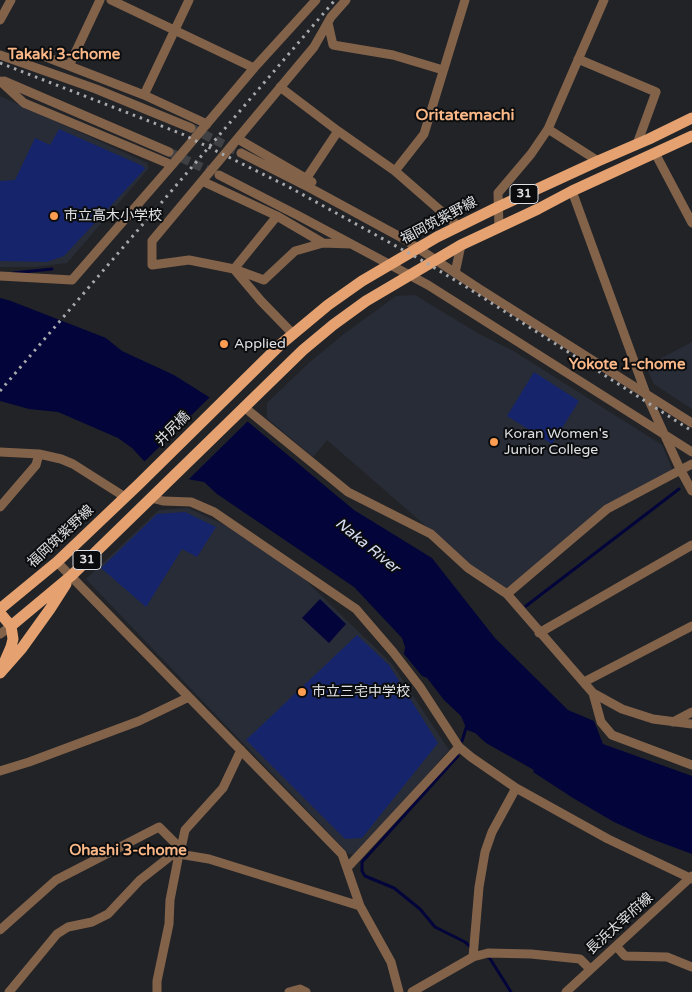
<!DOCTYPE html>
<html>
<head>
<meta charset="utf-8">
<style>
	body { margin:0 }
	canvas { display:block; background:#212327 }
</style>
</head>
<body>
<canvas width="692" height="992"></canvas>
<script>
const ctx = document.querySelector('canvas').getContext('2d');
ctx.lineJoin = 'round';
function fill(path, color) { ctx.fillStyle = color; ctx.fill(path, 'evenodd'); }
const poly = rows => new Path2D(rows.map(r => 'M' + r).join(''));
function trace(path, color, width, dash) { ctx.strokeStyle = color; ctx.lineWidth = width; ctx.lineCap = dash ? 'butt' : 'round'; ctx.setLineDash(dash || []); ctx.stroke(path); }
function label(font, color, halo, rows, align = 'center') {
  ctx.font = font + ' "Varela Round","Noto Sans JP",sans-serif'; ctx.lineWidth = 4; ctx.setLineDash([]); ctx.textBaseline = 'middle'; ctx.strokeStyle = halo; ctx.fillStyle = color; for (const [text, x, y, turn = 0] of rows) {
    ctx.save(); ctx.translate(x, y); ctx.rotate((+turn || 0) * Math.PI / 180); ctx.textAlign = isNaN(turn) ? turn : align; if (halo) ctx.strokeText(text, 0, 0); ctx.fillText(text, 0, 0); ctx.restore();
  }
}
const built = poly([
	[0,96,147,163,149,168,67,263,34,267,0,267],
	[415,295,479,334,515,352,662,445,672,469,670,473,619,502,506,589,488,580,327,440,313,457,267,418,267,403,311,361,344,334,396,296],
	[692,342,692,409,654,384,646,366],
	[188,508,229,527,303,578,392,664,449,750,355,855,349,854,86,579,159,510]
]);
const green = poly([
	[59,129,143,166,145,169,64,256,47,262,0,261,0,181,15,180,35,138,50,145],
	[534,372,579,401,552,444,507,416],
	[185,512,216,527,197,557,182,549,146,607,101,568,157,514],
	[357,635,389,665,438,743,362,838,345,839,246,740]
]);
const water = poly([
	[0,298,11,301,106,338,122,351,174,375,247,421,354,510,432,558,495,638,568,710,594,721,603,744,692,776,692,854,649,838,614,822,573,798,533,772,534,770,486,743,475,733,467,730,461,716,444,700,427,678,422,676,404,654,405,647,402,638,354,587,217,494,204,482,187,479,144,461,132,448,118,438,58,412,29,409,0,401],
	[320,599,346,624,329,643,302,618]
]);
const pier = poly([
	[211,396,249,420,186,482,143,463]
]);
const stream = poly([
	[13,273,52,269],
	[526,606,679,489],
	[462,741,467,725],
	[458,756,362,862,362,871,365,876,394,888,420,909,435,927,465,942,472,948],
	[486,956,489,957,511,992]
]);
const minorTunnel = poly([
	[191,128,241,153],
	[169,152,216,174]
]);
const minor = poly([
	[111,0,254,68,316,0],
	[0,20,11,0],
	[328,23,333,45,393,55,443,70],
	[0,55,96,89,191,128],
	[10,58,41,55,144,95,207,124],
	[578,59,656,92,637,144],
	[69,66,100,0],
	[0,81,24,103,172,165,72,280,0,276],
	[4,81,169,152],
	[280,87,338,131,395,171,458,226],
	[144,95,189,0],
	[548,129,598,161],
	[238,139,312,182],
	[241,153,312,189,404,239,478,288,692,423],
	[655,153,692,223],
	[172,165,254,68],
	[395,171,424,134,465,0],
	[219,175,299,216,428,285,692,452],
	[306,179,338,131],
	[202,181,277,216,323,243,351,244],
	[572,191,646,394,680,469,692,491],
	[277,216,234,269,189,260,152,265,152,241,314,47,331,17,346,0],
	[499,227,498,193,531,154,548,129,604,0],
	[234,269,264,280,295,251,323,243],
	[234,269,261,301,293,334],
	[455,273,461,245],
	[244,407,348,492,431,534,468,568,507,594,593,693,601,722,612,735,692,765],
	[0,452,39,454,61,459,73,464,125,497],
	[151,498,163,501,191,502,214,512,356,609,393,652,420,687,459,747,471,757,516,788,608,839,692,879],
	[0,507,36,465,39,454],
	[57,562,342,854,360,906,391,962,399,992],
	[507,594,607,509,692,464],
	[539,633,692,545],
	[0,634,11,626],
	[584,682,692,626],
	[593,693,622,709,653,719,692,724],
	[673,722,692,712],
	[0,771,29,762,139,721,189,697],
	[177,851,179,854,209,859,360,906],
	[347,868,459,747],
	[0,930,56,880,159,827,180,848],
	[616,946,625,956,667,957,692,967],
	[473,957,479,887,485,852,492,832,516,788],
	[9,992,57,934,68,927,92,922,108,914,140,880,177,851,182,844,185,830,223,788,241,750],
	[157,992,157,981,169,924,170,900,179,854],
	[289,992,300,989,306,992],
	[412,992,473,957,488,953,531,954,580,959,590,969],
	[566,992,692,876]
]);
const major = poly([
	[0,609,57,562,139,484,280,345,328,305,362,281,437,237,498,207,598,161,649,139,692,118],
	[0,613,11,626,13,639,11,647,4,663],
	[11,626,71,576,303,350,333,325,366,301,461,245,538,209,572,191,692,136],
	[0,673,22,648,50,609,66,584]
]);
const rail = poly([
	[0,63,182,134,289,187,423,261,468,288,692,431],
	[0,391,335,0]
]);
const markers = [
	[54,216,5,"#fc9d52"],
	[224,344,5,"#fc9d52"],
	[494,442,5,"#fc9d52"],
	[302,692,5,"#fc9d52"]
];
const shields = [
	[524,194,28],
	[87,560,28]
];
const shieldNames = [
	["31",524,194],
	["31",87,560]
];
const poiNames = [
	["市立高木小学校",64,216],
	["Applied",234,344],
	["Koran Women's",504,434],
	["Junior College",504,450],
	["市立三宅中学校",312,692]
];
const streetNames = [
	["福岡筑紫野線",439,221,-28],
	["井尻橋",173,429,-45],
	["福岡筑紫野線",61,537,-43],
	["長浜太宰府線",620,924,-42]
];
const neighbourhoodNames = [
	["Takaki 3-chome",64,55],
	["Yokote 1-chome",627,365],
	["Ohashi 3-chome",128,851]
];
const waterNames = [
	["Naka River",367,546,39]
];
const quarterNames = [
	["Oritatemachi",465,116]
];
fill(built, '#282c36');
fill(green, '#16256b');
fill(water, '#030439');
fill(pier, '#212327');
trace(stream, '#030439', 3);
trace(minorTunnel, '#3e4043', 9, [9, 4.5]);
trace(minor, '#83624a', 9);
trace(major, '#e5a16f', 11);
trace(rail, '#a7a9ac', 3, [2.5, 5]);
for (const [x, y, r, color] of markers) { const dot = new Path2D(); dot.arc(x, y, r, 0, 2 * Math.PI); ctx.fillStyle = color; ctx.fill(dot); trace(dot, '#0b0c0e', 2); }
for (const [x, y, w] of shields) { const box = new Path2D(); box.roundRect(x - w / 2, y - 9.5, w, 19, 4); ctx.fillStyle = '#0b0c0e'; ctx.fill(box); trace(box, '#dfe1e4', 1); }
label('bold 12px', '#dfe1e4', null, shieldNames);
label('14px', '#dfe1e4', '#0b0c0e', poiNames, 'left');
label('14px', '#dfe1e4', '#0b0c0e', streetNames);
label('bold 15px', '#fab787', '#0b0c0e', neighbourhoodNames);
label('italic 15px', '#d8e0f6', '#0b0c0e', waterNames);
label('bold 16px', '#fab787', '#0b0c0e', quarterNames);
</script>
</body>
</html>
